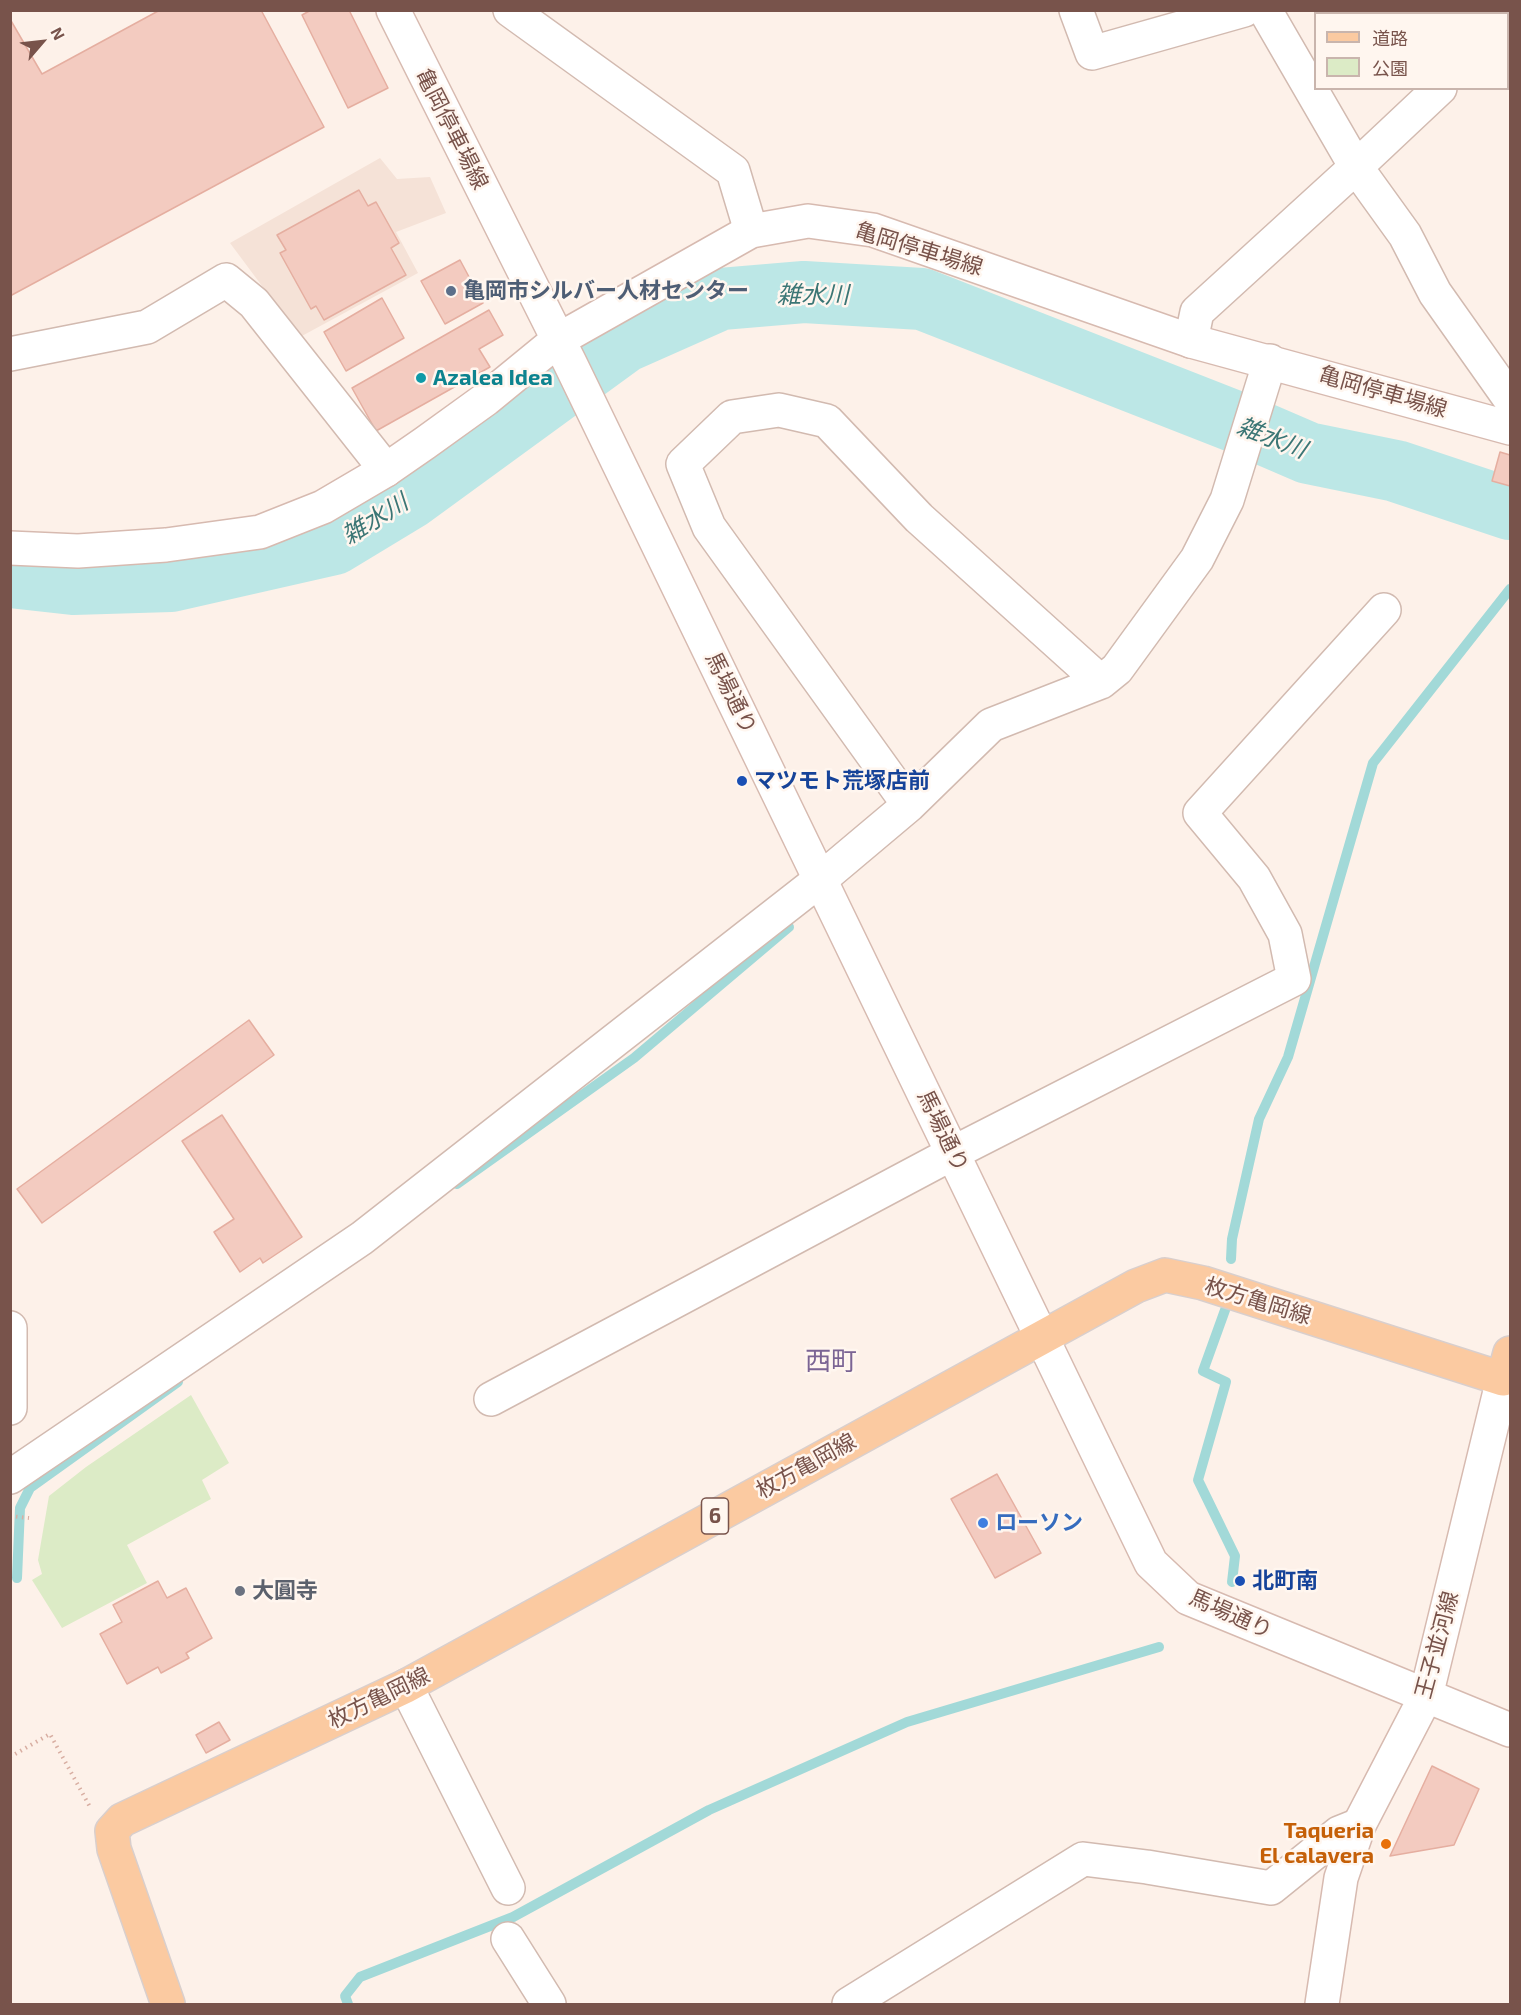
<!DOCTYPE html>
<html>
<head>
<meta charset="utf-8">
<style>
	body { margin:0 }
	#map { position:relative; width:1521px; height:2015px; overflow:hidden; background:#fdf1e9; font-family:"Exo 2","Noto Sans JP",sans-serif }
	canvas { display:block }
	.frame { position:absolute; inset:0; border:12px solid #78534b; pointer-events:none }
	.legend { position:absolute; left:1314px; top:12px; width:195px; height:78px; box-sizing:border-box; background:#fff6ef; border:2px solid #c9b5ad; margin:0; padding:8px 10px; list-style:none; font-size:18px; color:#78534b }
	.legend li { display:flex; align-items:center; gap:12px; height:30px }
	.legend b { width:30px; border:2px solid #c9b5ad }
	.north { position:absolute; left:12px; top:12px; width:60px; height:60px; -webkit-text-stroke:4px #fff6ef; paint-order:stroke; rotate:62deg; font-size:16px; font-weight:700; line-height:24px; text-align:center; color:#78534b }
	.north::after { content:''; display:block; margin:auto; width:21px; height:27px; background:#78534b; clip-path:polygon(50% 0,100% 100%,50% 72%,0 100%) }
</style>
</head>
<body>
<div id="map">
<canvas width="1521" height="2015"></canvas>
<div class="frame"></div>
<ul class="legend">
<li><b style="height:8px;background:#fbcaa1"></b>道路</li>
<li><b style="height:16px;background:#dcebc6"></b>公園</li>
</ul>
<div class="north">N</div>
</div>
<script>
const ctx = document.querySelector('canvas').getContext('2d');
ctx.lineJoin = 'round';
function fill(path, color) { ctx.fillStyle = color; ctx.fill(path, 'evenodd'); }
const poly = rows => new Path2D(rows.map(r => 'M' + r).join(''));
function trace(path, color, width, dash) { ctx.strokeStyle = color; ctx.lineWidth = width; ctx.lineCap = dash ? 'butt' : 'round'; ctx.setLineDash(dash || []); ctx.stroke(path); }
function label(font, color, halo, rows, align = 'center') {
  ctx.font = font + ' "Exo 2","Noto Sans JP",sans-serif'; ctx.lineWidth = 5; ctx.setLineDash([]); ctx.textBaseline = 'middle'; ctx.strokeStyle = halo; ctx.fillStyle = color; for (const [text, x, y, turn = 0] of rows) {
    ctx.save(); ctx.translate(x, y); ctx.rotate((+turn || 0) * Math.PI / 180); ctx.textAlign = isNaN(turn) ? turn : align; if (halo) ctx.strokeText(text, 0, 0); ctx.fillText(text, 0, 0); ctx.restore();
  }
}
const residential = poly([
	[380,158,397,179,430,177,446,213,396,232,418,273,300,337,230,243]
]);
const green = poly([
	[191,1395,229,1463,202,1480,211,1499,127,1545,147,1583,62,1628,32,1580,42,1574,38,1560,49,1496,86,1467]
]);
const stream = poly([
	[457,1184,634,1058,789,927],
	[1231,1259,1232,1239,1259,1119,1288,1057,1373,763,1510,589],
	[1229,1299,1203,1371,1226,1382,1198,1480,1235,1556,1232,1582],
	[17,1578,20,1508,30,1488,178,1382],
	[348,2004,345,1996,360,1977,513,1917,709,1810,907,1722,1159,1647]
]);
const river = poly([
	[10,577,73,584,171,581,334,544,410,498,624,342,721,299,804,292,922,299,1236,422,1308,453,1396,471,1510,509]
]);
const building = poly([
	[160,10,261,10,324,127,10,296,10,19,42,74,160,10],
	[311,10,349,10,388,88,348,108,302,15,311,10],
	[359,190,368,206,376,202,399,243,391,248,406,275,324,320,316,306,311,309,280,253,286,250,277,235,359,190],
	[460,260,483,303,445,324,421,281,460,260],
	[382,298,404,338,346,371,324,332,382,298],
	[489,310,503,335,479,349,490,367,376,431,352,388,489,310],
	[1500,452,1510,455,1510,486,1492,481,1500,452],
	[249,1020,274,1055,42,1223,17,1189,249,1020],
	[222,1115,302,1237,263,1263,260,1258,240,1272,214,1232,234,1219,182,1141,222,1115],
	[997,1474,1041,1553,995,1578,951,1499,997,1474],
	[158,1581,167,1598,186,1588,212,1638,186,1653,189,1658,161,1673,158,1667,127,1684,100,1634,122,1622,113,1605,158,1581],
	[219,1722,230,1740,206,1753,196,1735,219,1722],
	[1432,1766,1479,1789,1454,1845,1390,1856,1432,1766]
]);
const path = poly([
	[10,1516,29,1518],
	[10,1757,50,1734,90,1807]
]);
const street = poly([
	[510,10,733,171,751,231],
	[1076,10,1092,53,1244,10],
	[1481,10,1481,14],
	[1440,88,1356,167,1405,235,1435,293,1510,399],
	[1191,341,1197,312,1356,167,1265,10],
	[10,354,147,327,226,280,254,303,386,470],
	[909,805,709,527,683,464,732,417,779,410,827,421,919,518,1101,682],
	[10,1328,10,1408],
	[491,1399,953,1153,1294,979,1285,934,1254,878,1200,813,1384,610],
	[10,1477,362,1238,821,879,909,805,991,725,1101,682,1117,669,1197,559,1227,500,1270,361],
	[406,1686,508,1888],
	[508,1939,549,2004],
	[849,2004,1083,1859,1147,1867,1271,1888,1339,1833,1359,1825]
]);
const secondary = poly([
	[393,10,570,363,1151,1563,1188,1598,1510,1730],
	[10,548,78,551,166,545,260,532,323,507,386,470,425,443,486,399,558,340,751,231,808,221,873,230,1191,341,1510,428],
	[1322,2004,1341,1878,1359,1825,1426,1696,1503,1379]
]);
const primary = poly([
	[168,2004,114,1849,112,1831,122,1820,406,1686,1136,1286,1165,1275,1203,1283,1503,1379,1510,1353]
]);
const markers = [
	[451,291,6,"#5c6f8a"],
	[421,378,6,"#0f9aa8"],
	[742,781,6,"#1a4fb4"],
	[983,1523,6,"#3f7fe0"],
	[1240,1581,6,"#1a4fb4"],
	[240,1591,6,"#6b7280"],
	[1386,1844,6,"#e8710a"]
];
const shields = [
	[715,1516,27]
];
const shieldNames = [
	["6",715,1516]
];
const streetNames = [
	["亀岡停車場線",452,129,63],
	["亀岡停車場線",919,249,17],
	["亀岡停車場線",1383,392,16],
	["馬場通り",731,693,64],
	["馬場通り",943,1131,64],
	["枚方亀岡線",1258,1301,17],
	["枚方亀岡線",806,1466,-29],
	["馬場通り",1231,1614,24],
	["王子並河線",1437,1645,-75],
	["枚方亀岡線",379,1698,-26]
];
const serviceNames = [
	["亀岡市シルバー人材センター",463,291]
];
const cultureNames = [
	["Azalea Idea",433,378]
];
const transitNames = [
	["マツモト荒塚店前",754,781],
	["北町南",1252,1581]
];
const shopNames = [
	["ローソン",995,1523]
];
const worshipNames = [
	["大圓寺",252,1591]
];
const foodNames = [
	["Taqueria",1374,1831],
	["El calavera",1374,1856]
];
const waterNames = [
	["雑水川",813,295],
	["雑水川",1272,438,21],
	["雑水川",375,519,-32]
];
const quarterNames = [
	["西町",831,1361]
];
fill(residential, '#f5e2d7');
fill(green, '#dcebc6');
trace(stream, '#a2d9d8', 10);
trace(river, '#bce7e6', 62);
fill(building, '#f3cbc0');
trace(building, '#e5aea0', 1.5);
trace(street, '#d2bab0', 36);
trace(secondary, '#d7bab0', 36);
trace(primary, '#d9cfcd', 36);
trace(path, '#d8aea2', 4, [1.5, 4.5]);
trace(street, '#fff', 33);
trace(secondary, '#fff', 33);
trace(primary, '#fbcaa1', 33);
for (const [x, y, r, color] of markers) { const dot = new Path2D(); dot.arc(x, y, r, 0, 2 * Math.PI); ctx.fillStyle = color; ctx.fill(dot); trace(dot, '#fff6ef', 2); }
for (const [x, y, w] of shields) { const box = new Path2D(); box.roundRect(x - w / 2, y - 18, w, 36, 4.5); ctx.fillStyle = '#fff6ef'; ctx.fill(box); trace(box, '#78534b', 1.5); }
label('bold 21px', '#78534b', null, shieldNames);
label('22px', '#78534b', '#fff6ef', streetNames);
label('bold 22px', '#4e5e75', '#fff6ef', serviceNames, 'left');
label('bold 22px', '#0d838f', '#fff6ef', cultureNames, 'left');
label('bold 22px', '#164399', '#fff6ef', transitNames, 'left');
label('bold 22px', '#366cbe', '#fff6ef', shopNames, 'left');
label('bold 22px', '#5b616d', '#fff6ef', worshipNames, 'left');
label('bold 22px', '#c56008', '#fff6ef', foodNames, 'right');
label('italic 24px', '#3b7675', '#fff6ef', waterNames);
label('26px', '#7b6494', '#fff6ef', quarterNames);
</script>
</body>
</html>
